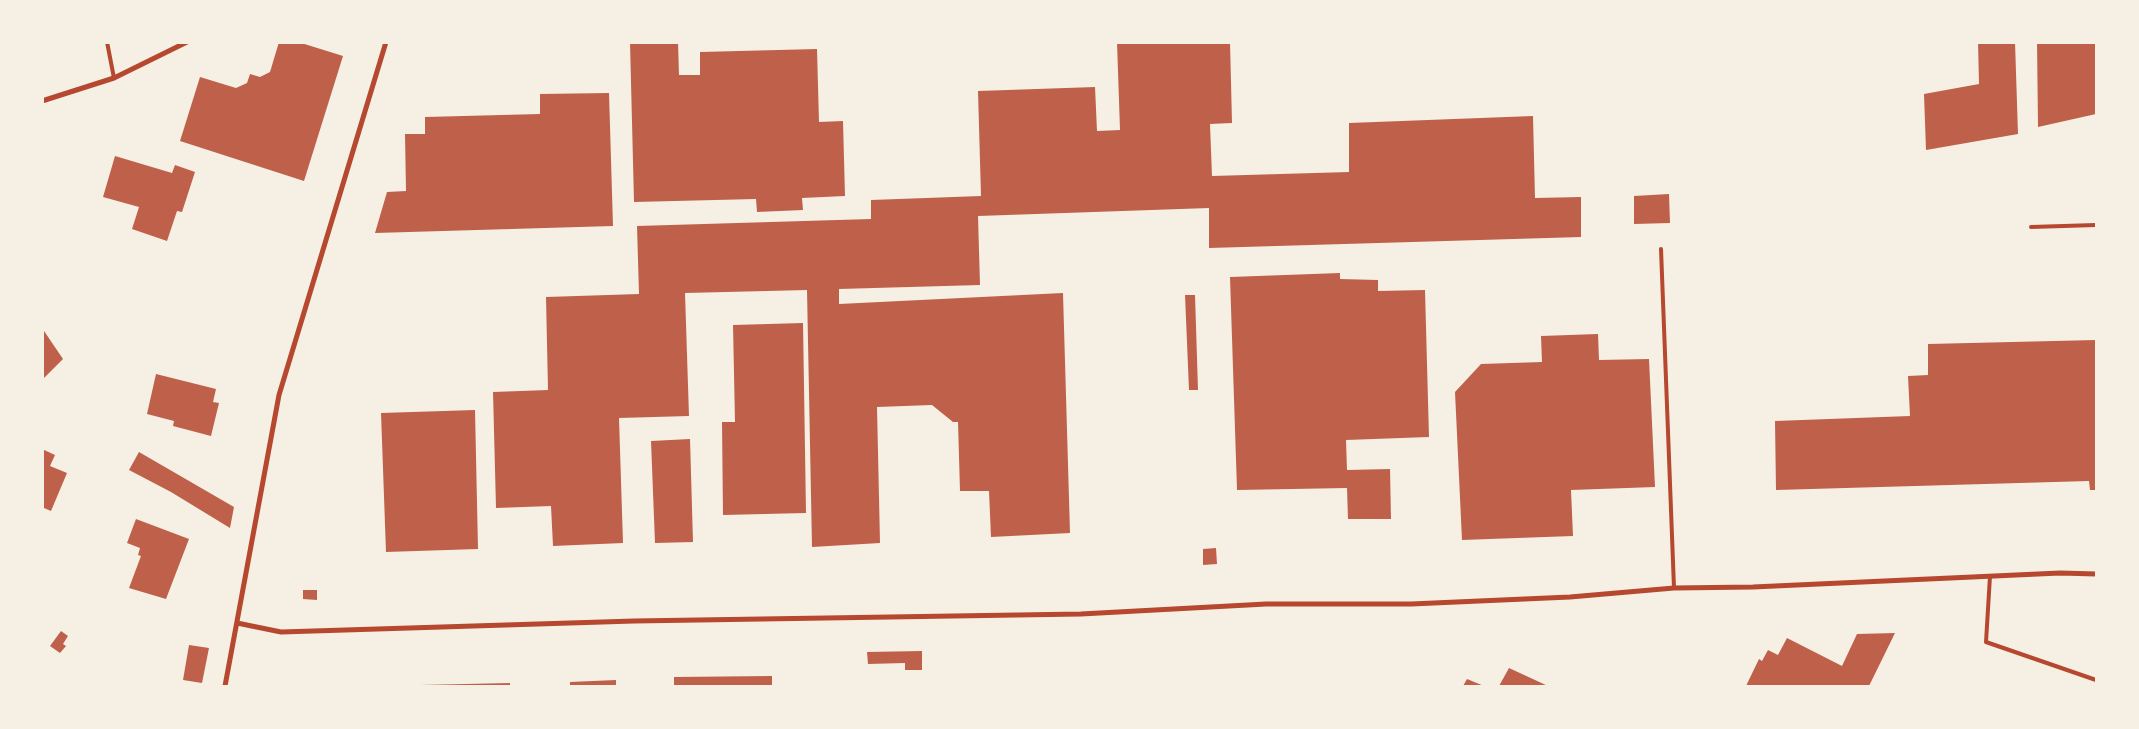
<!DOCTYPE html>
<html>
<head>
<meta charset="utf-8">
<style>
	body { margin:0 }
	#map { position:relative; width:2139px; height:729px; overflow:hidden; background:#f6efe4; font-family:"Noto Sans",sans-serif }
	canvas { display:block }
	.frame { position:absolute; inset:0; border:44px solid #f6efe4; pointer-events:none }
</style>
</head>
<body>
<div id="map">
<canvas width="2139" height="729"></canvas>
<div class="frame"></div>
</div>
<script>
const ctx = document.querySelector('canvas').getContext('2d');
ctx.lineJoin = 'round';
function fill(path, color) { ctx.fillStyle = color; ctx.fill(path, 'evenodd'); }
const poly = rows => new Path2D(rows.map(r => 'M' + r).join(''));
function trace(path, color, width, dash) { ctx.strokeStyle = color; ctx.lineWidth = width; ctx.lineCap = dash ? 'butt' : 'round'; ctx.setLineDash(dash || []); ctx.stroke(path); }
const building = poly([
	[279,42,298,42,343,56,304,181,180,141,200,77,236,88,247,83,250,74,260,77,270,72],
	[630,42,678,42,679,75,700,75,700,52,817,49,819,122,843,121,845,196,802,198,803,210,757,212,756,199,634,202],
	[1117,42,1230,42,1232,123,1210,124,1212,176,1349,172,1349,123,1533,116,1535,198,1581,197,1581,237,1209,248,1209,208,978,216,980,285,839,289,839,304,1063,293,1070,533,991,537,989,491,960,491,958,422,953,422,932,405,877,407,880,543,812,547,807,290,685,293,689,416,619,418,623,543,553,546,551,506,496,508,493,392,548,390,546,297,639,294,637,226,871,219,871,200,981,196,978,91,1095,87,1097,131,1120,130],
	[1978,42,2015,42,2018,134,1926,150,1924,94,1979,84],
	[2037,42,2096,42,2096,114,2038,127],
	[609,93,613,226,375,233,387,192,406,191,405,134,425,134,425,117,540,114,540,94],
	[115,156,172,173,175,165,195,172,182,212,177,211,167,241,132,229,139,207,103,197],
	[1669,194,1670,223,1634,224,1634,196],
	[1340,273,1340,279,1378,280,1378,291,1425,290,1429,437,1346,440,1347,470,1390,469,1391,519,1348,519,1347,488,1237,490,1230,277],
	[1185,295,1195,295,1198,390,1189,390],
	[803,323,806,513,723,515,722,422,735,422,733,325],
	[42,328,63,359,42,380],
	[1598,334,1599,360,1649,359,1655,487,1571,490,1573,536,1462,540,1455,392,1481,364,1542,362,1541,336],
	[2096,340,2096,490,2090,490,2089,481,1776,490,1775,421,1910,416,1908,376,1928,375,1928,344],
	[156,374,216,389,213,402,219,403,211,436,173,426,174,421,147,414],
	[475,410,478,549,386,552,381,413],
	[690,439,693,542,655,543,651,441],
	[42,449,55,455,50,466,67,473,51,511,44,508,42,512],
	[139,452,234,507,230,528,171,492,129,470],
	[136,519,189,539,166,599,129,588,141,556,138,555,140,548,127,543],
	[1216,548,1217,564,1203,565,1203,549],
	[303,590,317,590,317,600,303,599],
	[61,631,68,636,63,644,66,646,60,653,50,646],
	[1895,633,1869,686,1746,686,1759,659,1762,661,1768,650,1778,655,1787,638,1842,666,1857,634],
	[189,645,209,648,202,683,183,680],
	[922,651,922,670,905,670,905,663,868,664,867,652],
	[1509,668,1548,686,1499,686],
	[772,676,772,686,674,686,674,677],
	[1467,679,1484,686,1463,686],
	[616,680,616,686,570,686,570,682],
	[510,683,510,686,420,686,420,685]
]);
const service = poly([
	[107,42,114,78],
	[2031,227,2096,225],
	[1661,249,1674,588],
	[1990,576,1986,642,2096,680]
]);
const minor = poly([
	[42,101,114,78,187,42],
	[237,623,281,632,634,621,1081,614,1266,604,1411,604,1570,597,1674,588,1753,587,2060,573,2096,574],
	[225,686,279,395,386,42]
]);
fill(building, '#bf614a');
trace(service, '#b5482f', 4);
trace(minor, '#b5482f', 5);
</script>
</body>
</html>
